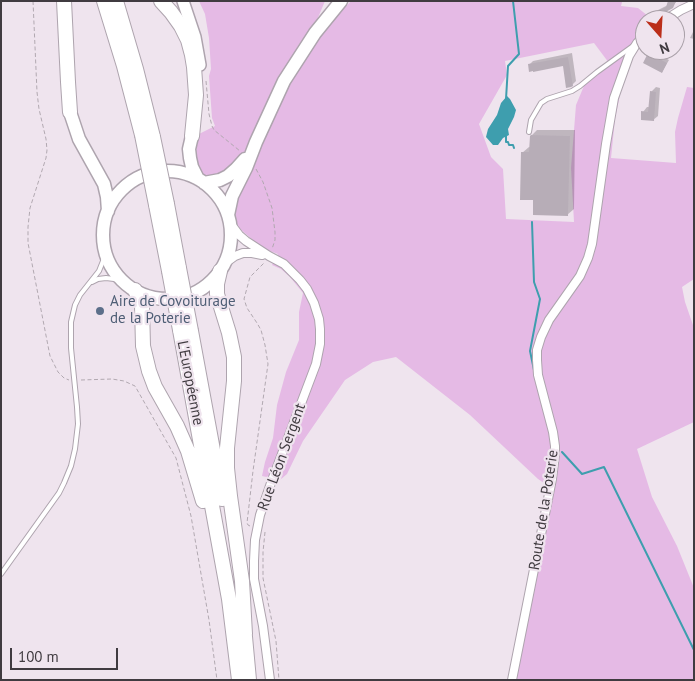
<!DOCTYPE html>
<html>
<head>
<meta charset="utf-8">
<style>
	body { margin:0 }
	#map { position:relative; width:695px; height:681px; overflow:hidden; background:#efe4ee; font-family:"PT Sans",sans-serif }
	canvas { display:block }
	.frame { position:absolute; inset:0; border:2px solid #403b40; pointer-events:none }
	.north { position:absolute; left:635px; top:10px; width:50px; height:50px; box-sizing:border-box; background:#efe4ee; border:1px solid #a9a0a8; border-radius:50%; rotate:161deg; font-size:14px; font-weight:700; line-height:20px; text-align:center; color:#403b40 }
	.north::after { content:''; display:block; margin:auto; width:18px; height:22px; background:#bb2e1a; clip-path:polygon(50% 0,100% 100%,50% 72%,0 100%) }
	.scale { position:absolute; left:10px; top:648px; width:108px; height:22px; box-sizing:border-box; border:2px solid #403b40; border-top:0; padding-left:6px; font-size:15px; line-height:18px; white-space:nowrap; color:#403b40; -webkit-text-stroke:4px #efe4ee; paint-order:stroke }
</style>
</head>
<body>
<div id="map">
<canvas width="695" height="681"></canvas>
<div class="frame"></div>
<div class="north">N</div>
<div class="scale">100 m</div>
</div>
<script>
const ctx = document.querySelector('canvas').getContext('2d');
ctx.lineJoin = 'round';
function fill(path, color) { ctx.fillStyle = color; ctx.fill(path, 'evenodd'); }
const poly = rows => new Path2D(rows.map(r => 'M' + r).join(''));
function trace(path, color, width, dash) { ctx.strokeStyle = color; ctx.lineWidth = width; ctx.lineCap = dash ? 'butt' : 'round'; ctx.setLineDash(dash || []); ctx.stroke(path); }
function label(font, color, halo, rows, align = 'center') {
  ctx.font = font + ' "PT Sans",sans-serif'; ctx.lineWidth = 4.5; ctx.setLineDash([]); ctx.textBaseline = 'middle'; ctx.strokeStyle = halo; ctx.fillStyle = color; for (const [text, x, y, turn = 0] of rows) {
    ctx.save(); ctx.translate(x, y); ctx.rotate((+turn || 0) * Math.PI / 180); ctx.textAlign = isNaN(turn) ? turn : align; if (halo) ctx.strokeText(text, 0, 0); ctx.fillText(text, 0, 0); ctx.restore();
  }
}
const green = poly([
	[199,1,325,1,317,20,298,46,266,107,247,148,236,164,223,174,209,178,200,172,195,157,199,134,215,126,212,118,209,76,211,69,209,38,205,14],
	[351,1,582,1,582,2,622,2,621,6,638,8,648,16,651,20,645,20,645,41,639,45,631,62,621,90,615,119,611,158,676,163,675,132,678,118,687,87,694,88,694,279,682,287,685,302,694,328,694,422,637,449,652,497,677,546,694,588,694,680,510,680,547,485,538,479,470,415,396,357,373,362,345,380,303,441,287,474,280,480,262,476,265,462,273,438,277,405,286,372,299,340,299,312,303,293,290,277,281,269,272,265,278,254,262,248,239,228,234,215,235,203,281,100,290,83,308,53,327,26],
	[594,43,609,63,586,81,576,105,571,168,574,222,506,219,503,169,491,157,479,124,507,75,505,61]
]);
const water = poly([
	[507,96,510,99,516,110,514,117,508,129,509,135,503,138,498,145,493,145,486,137,488,129,497,115,501,103]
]);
const shadow = poly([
	[670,1,677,1,672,7,650,16,654,12,668,5],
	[694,30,694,39,690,38],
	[652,50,659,52,658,54,669,60,662,72,650,52],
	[572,53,576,81,572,85,564,65,529,65,533,61],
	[656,87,660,88,658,116,653,120,643,112,647,107,650,107,651,92],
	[537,130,575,130,574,209,567,215,535,199,522,153,529,147,531,147,531,136]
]);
const stream = poly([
	[506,99,508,66,519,54,513,1],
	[506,136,506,142,508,142,509,145,513,145,514,148],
	[532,222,534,282,540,299,530,351,534,370],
	[562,452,582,474,604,467,694,650]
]);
const building = poly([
	[668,1,676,1,673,8,651,20,649,15,666,7],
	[649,51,657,55,656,57,667,63,662,73,643,63],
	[568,57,573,86,571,87,566,88,563,66,533,72,533,71,529,72,528,64],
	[650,91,656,92,654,121,641,120,641,111,648,112],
	[531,135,570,136,568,216,533,215,533,200,520,200,521,152,529,152,530,136]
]);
const path = poly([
	[33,1,37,92,39,109,46,139,47,150,46,158,30,208,28,227,28,243,50,356,58,372,64,378,69,380],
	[206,81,209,114,212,126,214,130,240,151],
	[256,169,263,182,272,208,275,232,275,240,272,249],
	[81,380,112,379,124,381,135,386,176,458,191,516,209,620,217,680],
	[250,526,248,525,247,523,253,471,268,364,265,345,261,330,257,323,247,308,244,299,250,277,264,263],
	[265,532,263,552,263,578,276,641,279,680]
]);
const service = poly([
	[529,132,531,120,541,103,547,99,572,91,580,86,597,72,633,46],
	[92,282,98,279,106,278,114,279,125,282],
	[1,574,59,493,64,483,71,466,75,449,78,424,77,407,71,348,71,322,75,305,80,295,99,271,103,261,105,247]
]);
const minor = poly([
	[665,20,681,10,694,4],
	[230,223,239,235,246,241,269,256,284,264,300,280,307,289,314,303,319,319,320,329,320,344,316,364,271,483,260,515,255,540,254,561,254,579,263,626,270,680],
	[224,264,235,256,243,253,252,253,262,255],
	[512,680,552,479,555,455,555,446,553,432,538,375,537,360,537,350,541,337,549,320,580,276,588,258,592,244,606,144,614,98,629,56,637,43,645,35]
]);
const secondary = poly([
	[183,1,195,37,200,65]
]);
const primary = poly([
	[70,112,79,139,104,184,107,197,108,211],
	[192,136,189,149,190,158,192,167,198,179],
	'103 235a64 64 0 1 1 128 0a64 64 0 1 1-128 0Z',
	[204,183,220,180,228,176,236,169,245,159],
	[228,215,232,196,246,168,256,142,284,81,315,33,341,1]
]);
const motorway = poly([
	[64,1,68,82,70,112],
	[104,1,124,66,142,135],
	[116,1,136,69,153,137],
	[161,1,171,12,181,26,188,40,192,55,194,67,196,95,192,136],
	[167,204,179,268],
	[156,205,169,271],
	[220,271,217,284,217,294,229,333,234,357,234,381,227,448,227,468,230,496,242,581,245,634],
	[135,290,142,306,143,346,149,371,155,387,177,426,188,451,203,501],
	[180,330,229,599,239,680],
	[191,331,222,499],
	[244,626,249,680]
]);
const motorwayBridge = poly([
	[142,135,156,205],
	[153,137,167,204],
	[179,268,191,331],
	[169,271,180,330]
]);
const markers = [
	[100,311,5,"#5c6f8a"]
];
const serviceNames = [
	["Aire de Covoiturage",110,302],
	["de la Poterie",110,319]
];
const streetNames = [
	["L'Européenne",190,383,79],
	["Rue Léon Sergent",282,457,-70],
	["Route de la Poterie",544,510,-81]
];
fill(green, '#e5bae5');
fill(water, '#3e9eae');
fill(shadow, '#0003');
trace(stream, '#3e9eae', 2);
fill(building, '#b7adb7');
trace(service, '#aea4ae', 6);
trace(minor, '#aea4ae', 10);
trace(secondary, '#aea4ae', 14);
trace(primary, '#aea4ae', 15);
trace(motorway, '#aea4ae', 16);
trace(path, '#b1a8b0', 1, [4, 2.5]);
trace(service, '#fff', 4);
trace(minor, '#fff', 8);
trace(secondary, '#fff', 11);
trace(primary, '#fff', 12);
trace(motorway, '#fff', 14);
trace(motorwayBridge, '#aea4ae', 16, []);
trace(motorwayBridge, '#fff', 14);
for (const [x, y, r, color] of markers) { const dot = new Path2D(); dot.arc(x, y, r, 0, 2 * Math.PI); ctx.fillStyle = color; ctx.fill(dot); trace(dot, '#efe4ee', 2); }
label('15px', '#4e5e75', '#efe4ee', serviceNames, 'left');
label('15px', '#403b40', '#efe4ee', streetNames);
</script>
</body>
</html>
